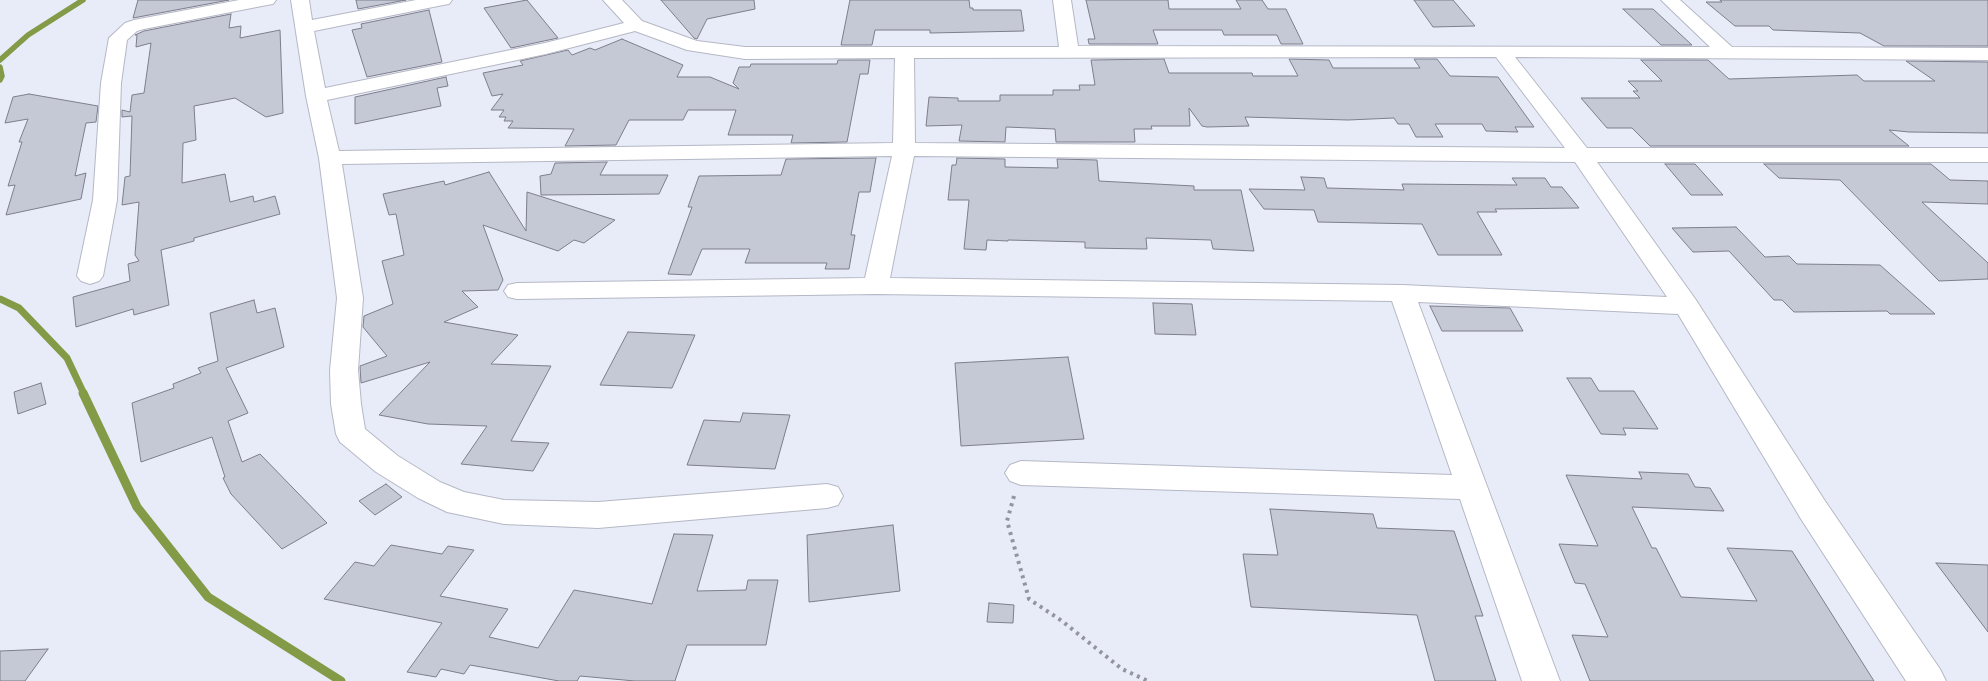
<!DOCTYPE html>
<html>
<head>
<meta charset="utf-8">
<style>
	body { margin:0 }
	canvas { display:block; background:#e8ebf8 }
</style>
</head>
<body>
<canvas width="1988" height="681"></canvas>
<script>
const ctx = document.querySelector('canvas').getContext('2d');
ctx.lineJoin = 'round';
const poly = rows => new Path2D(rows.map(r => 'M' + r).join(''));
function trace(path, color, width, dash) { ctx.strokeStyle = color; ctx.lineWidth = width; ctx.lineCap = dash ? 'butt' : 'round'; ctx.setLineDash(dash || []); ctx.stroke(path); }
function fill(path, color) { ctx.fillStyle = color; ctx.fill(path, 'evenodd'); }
const streamFar2 = poly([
	[0,60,28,35,83,0],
	[0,67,2,76,0,80]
]);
const streamFar1 = poly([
	[0,299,19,308,67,358,84,394]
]);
const stream = poly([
	[83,393,137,507,208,597,341,681]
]);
const building = poly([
	[138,0,229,0,133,18,138,0],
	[356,0,406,0,358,9,356,0],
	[527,0,558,38,511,48,484,8,527,0],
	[661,0,754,0,755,9,707,19,697,39,694,38,661,0],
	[850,0,969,0,970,8,973,8,973,10,1021,10,1024,31,930,33,930,30,875,30,872,45,841,45,850,0],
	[1086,0,1168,0,1169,9,1241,9,1236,0,1262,0,1268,9,1286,9,1303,44,1281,44,1277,35,1224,35,1222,30,1153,30,1158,44,1089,44,1088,39,1095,39,1086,0],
	[1414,0,1453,0,1475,26,1433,27,1414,0],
	[1720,0,1988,0,1988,46,1884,46,1860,33,1773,30,1769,26,1735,26,1706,2,1722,2,1720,0],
	[1623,9,1653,9,1692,45,1661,45,1623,9],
	[429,10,442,62,367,77,352,30,362,28,361,24,429,10],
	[231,14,229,28,241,26,240,38,280,30,283,113,266,117,235,98,194,106,196,140,183,143,182,183,225,174,230,202,253,196,254,202,275,196,280,214,194,238,194,241,161,250,169,305,134,315,133,309,76,327,73,297,130,281,128,264,139,261,135,255,139,202,122,205,125,177,130,176,132,116,122,117,122,110,130,112,132,95,144,93,151,43,136,47,137,35,135,35,144,31,231,14],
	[622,39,683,65,677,77,710,77,739,89,733,83,739,67,750,67,751,64,837,64,838,60,870,60,868,74,860,74,847,142,791,143,793,135,728,135,736,110,688,110,683,120,629,120,616,145,565,146,574,129,508,128,513,121,504,121,506,117,499,117,504,110,491,110,503,94,492,96,483,73,523,65,520,61,568,50,572,55,590,48,595,50,622,39],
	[1164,59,1169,73,1252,73,1253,76,1298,76,1289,59,1329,60,1333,68,1420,68,1414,59,1437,59,1450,76,1498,77,1534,127,1515,127,1518,132,1486,131,1482,124,1435,124,1443,137,1416,137,1409,124,1398,124,1394,118,1348,120,1245,117,1249,126,1207,127,1202,126,1189,108,1190,126,1151,126,1152,129,1134,129,1135,142,1056,142,1055,129,1006,127,1005,142,959,141,962,125,926,126,929,97,958,98,958,101,1000,101,1000,95,1053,95,1053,90,1080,90,1079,85,1095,85,1091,60,1164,59],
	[1641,60,1708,60,1729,79,1857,75,1864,81,1935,81,1906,61,1988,62,1988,133,1909,132,1889,130,1909,146,1650,146,1632,128,1607,128,1581,98,1640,98,1633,91,1638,91,1628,81,1662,81,1641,60],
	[446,77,448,86,437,88,441,106,355,124,355,97,446,77],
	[29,94,98,106,96,122,86,123,75,176,86,173,81,199,6,215,15,185,8,186,22,142,19,142,28,119,5,123,13,97,29,94],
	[876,158,870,192,859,192,851,235,855,235,849,269,825,269,827,263,745,263,750,249,702,249,691,275,668,274,692,207,688,207,699,176,781,175,786,159,876,158],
	[957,158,1005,159,1005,167,1058,168,1057,159,1097,160,1099,181,1194,186,1194,190,1241,190,1254,251,1213,249,1211,240,1146,238,1147,249,1085,248,1085,242,1008,240,1008,241,987,240,986,250,964,249,969,200,948,200,952,165,956,165,957,158],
	[607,162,600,175,668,175,659,194,541,195,540,176,551,174,555,163,607,162],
	[1665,164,1695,164,1723,195,1691,195,1665,164],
	[1764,164,1931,164,1950,180,1988,181,1988,204,1922,202,1988,263,1988,279,1939,281,1840,180,1779,178,1764,164],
	[489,172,526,231,527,192,615,220,584,243,574,240,558,251,483,225,503,280,498,290,462,291,478,307,444,322,518,335,491,364,551,366,511,441,549,443,533,471,461,464,487,426,428,424,379,415,430,362,361,383,360,366,387,356,363,327,364,316,393,304,382,261,404,255,396,214,389,215,383,194,444,181,445,185,489,172],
	[1301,177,1324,178,1327,188,1404,190,1402,184,1517,185,1512,178,1545,178,1551,187,1562,187,1579,208,1495,209,1497,212,1477,212,1502,255,1438,255,1422,224,1318,222,1314,210,1264,209,1249,189,1305,190,1301,177],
	[1736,227,1765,257,1789,256,1797,264,1880,265,1935,314,1890,314,1887,311,1794,312,1782,300,1774,300,1729,251,1693,252,1672,228,1736,227],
	[254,300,257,313,275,308,284,347,226,368,248,413,228,421,242,462,260,454,327,523,282,549,231,494,223,478,225,477,212,437,141,462,132,403,174,388,173,384,201,373,198,368,218,361,210,313,254,300],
	[1153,303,1192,304,1196,335,1155,334,1153,303],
	[1430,306,1510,308,1523,331,1442,331,1430,306],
	[628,332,695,335,672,388,600,385,628,332],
	[1068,357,1084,439,961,446,955,363,1068,357],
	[1567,378,1591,378,1599,391,1634,391,1658,429,1623,428,1626,435,1601,434,1567,378],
	[41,383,46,404,18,414,14,392,41,383],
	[743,413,790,415,775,469,687,465,704,420,740,422,743,413],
	[1639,472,1688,474,1695,487,1710,488,1724,511,1632,507,1652,548,1656,548,1681,597,1757,601,1727,548,1792,551,1874,681,1590,681,1572,635,1608,637,1585,584,1575,583,1559,544,1598,546,1566,475,1642,479,1639,472],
	[386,484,402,497,375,515,359,501,386,484],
	[1270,509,1373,514,1377,528,1454,531,1483,616,1475,616,1496,681,1435,681,1417,615,1251,607,1243,554,1278,555,1270,509],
	[893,525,900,591,809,602,807,535,893,525],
	[674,534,713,535,697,591,746,590,748,580,778,580,766,645,687,645,675,681,635,681,580,676,577,681,559,681,470,665,464,674,441,669,436,677,407,672,442,623,324,599,355,562,374,566,391,545,442,554,448,546,474,550,440,596,508,609,489,637,538,648,574,590,652,604,674,534],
	[1936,563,1988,565,1988,632,1936,563],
	[989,603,1014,605,1013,623,987,622,989,603],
	[48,649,25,681,0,681,0,651,48,649]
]);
const path = poly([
	[1014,496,1007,521,1029,599,1062,621,1122,669,1148,681]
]);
const minor = poly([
	[239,0,276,0,273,4,267,5,144,29,137,31,127,40,121,83,117,200,103,276,99,281,90,284,81,281,77,276,93,200,101,83,109,38,125,23,134,20,239,0],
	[291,0,309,0,312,20,416,0,452,0,449,4,443,5,314,31,325,88,545,43,624,23,603,0,622,0,642,21,697,41,745,47,1059,47,1053,0,1071,0,1078,46,1710,47,1661,0,1680,0,1732,47,1988,48,1988,60,1515,57,1587,148,1988,148,1988,162,1597,162,1696,300,1825,501,1940,669,1946,681,1906,681,1801,519,1678,314,1418,302,1560,681,1522,681,1460,499,1021,485,1010,481,1005,473,1010,465,1021,461,1452,475,1392,301,876,294,517,299,508,297,504,291,508,285,517,283,865,278,892,156,342,164,363,298,358,370,361,404,365,429,398,456,440,482,464,492,504,500,598,502,827,484,838,487,843,496,838,505,827,508,598,528,504,524,447,512,418,498,376,472,340,442,336,434,331,404,330,370,337,298,319,158,306,96,291,0],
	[635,31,687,50,745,59,895,58,893,143,339,151,327,100,546,54,635,31],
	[1496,57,1565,148,915,143,914,58,1496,57],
	[914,156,1575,162,1667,297,1402,285,890,278,914,156]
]);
trace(streamFar2, '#839a47', 5.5);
trace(streamFar1, '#839a47', 7);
trace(stream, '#839a47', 9);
fill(building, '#c5c8d5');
trace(building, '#7d7f8b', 1);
trace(minor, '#b5b8c5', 2);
trace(path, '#92949e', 4, [3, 4.5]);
fill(minor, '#fff');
</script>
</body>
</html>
